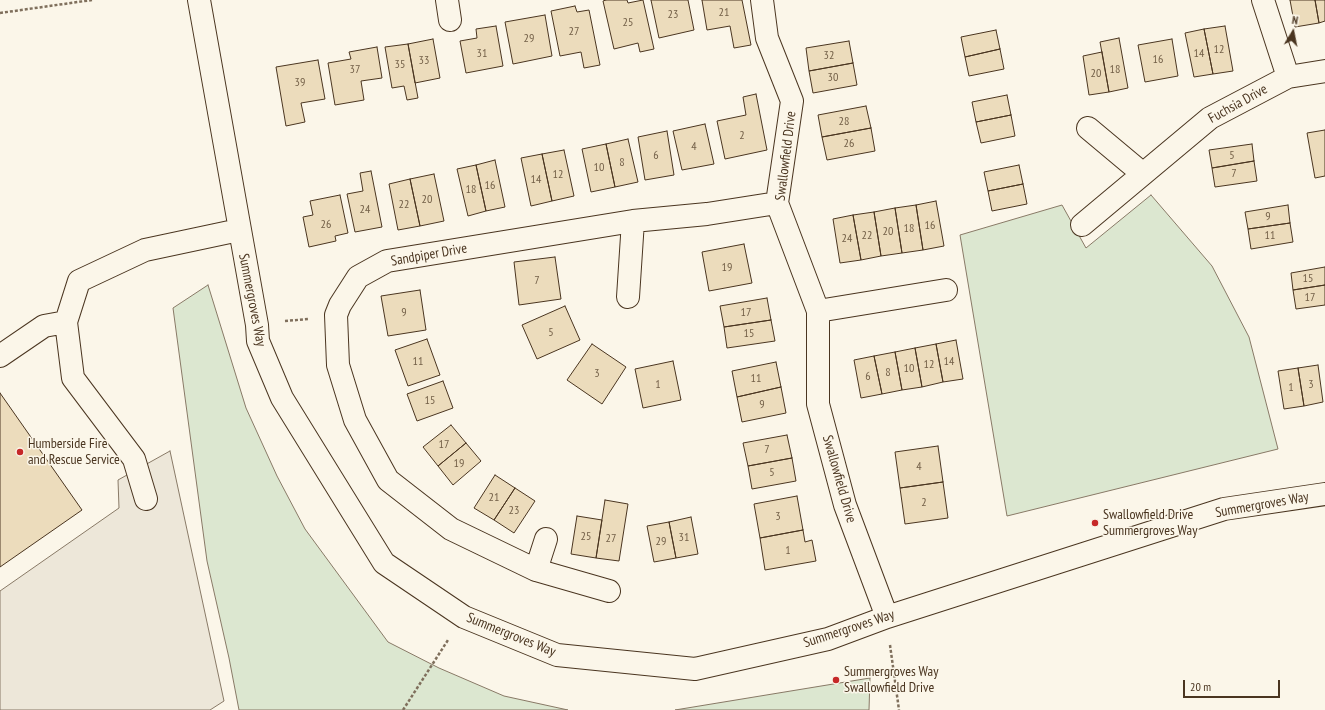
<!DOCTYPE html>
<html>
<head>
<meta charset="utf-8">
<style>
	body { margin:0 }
	#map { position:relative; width:1325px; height:710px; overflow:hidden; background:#fbf6e9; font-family:"PT Sans Narrow",sans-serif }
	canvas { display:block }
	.north { position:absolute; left:1273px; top:12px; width:40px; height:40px; -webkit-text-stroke:3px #fbf6e9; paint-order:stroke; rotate:10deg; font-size:11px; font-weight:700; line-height:16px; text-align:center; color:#4a3520 }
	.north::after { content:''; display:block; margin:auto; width:14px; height:18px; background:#4a3520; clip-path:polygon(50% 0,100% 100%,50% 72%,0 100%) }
	.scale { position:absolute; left:1183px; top:680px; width:97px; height:18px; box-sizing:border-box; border:2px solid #4a3520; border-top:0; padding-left:5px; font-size:12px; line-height:14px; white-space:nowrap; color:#4a3520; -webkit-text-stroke:3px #fbf6e9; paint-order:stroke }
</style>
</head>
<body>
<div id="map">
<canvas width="1325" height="710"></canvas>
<div class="north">N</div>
<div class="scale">20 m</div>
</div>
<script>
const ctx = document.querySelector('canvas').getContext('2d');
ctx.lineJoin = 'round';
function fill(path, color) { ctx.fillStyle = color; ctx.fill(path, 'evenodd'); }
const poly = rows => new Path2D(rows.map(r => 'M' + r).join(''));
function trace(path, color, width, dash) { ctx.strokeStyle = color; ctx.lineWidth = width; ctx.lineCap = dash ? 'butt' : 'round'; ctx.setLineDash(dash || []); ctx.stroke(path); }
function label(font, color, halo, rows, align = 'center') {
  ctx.font = font + ' "PT Sans Narrow",sans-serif'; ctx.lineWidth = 3; ctx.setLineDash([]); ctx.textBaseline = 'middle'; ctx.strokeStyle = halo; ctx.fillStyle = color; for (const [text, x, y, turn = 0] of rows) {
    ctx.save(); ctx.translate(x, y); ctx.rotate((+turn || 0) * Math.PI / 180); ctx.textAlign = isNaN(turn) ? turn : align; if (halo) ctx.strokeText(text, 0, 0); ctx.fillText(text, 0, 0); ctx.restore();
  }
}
const green = poly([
	[1151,195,1212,266,1249,337,1278,449,1007,516,960,235,1062,205,1086,248,1151,195],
	[208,285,246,408,277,476,305,529,388,642,439,668,504,696,568,710,239,710,229,658,207,561,173,308,208,285],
	[870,678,869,710,675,710,870,678]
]);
const parking = poly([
	[170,451,224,701,210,710,0,710,0,591,119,508,118,480,170,451]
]);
const building = poly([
	[606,0,627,0,628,3,643,0,654,49,640,52,638,43,614,49,603,1,606,0],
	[651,0,688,0,694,30,659,38,651,0],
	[702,0,742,0,751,45,734,48,730,26,707,30,702,0],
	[1290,0,1315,0,1319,23,1295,27,1290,0],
	[1315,0,1325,0,1325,21,1319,23,1315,0],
	[575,6,577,12,589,10,600,65,584,68,581,52,560,56,551,11,575,6],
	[545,15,552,56,513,64,505,22,545,15],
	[496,26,503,66,466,73,460,41,477,38,476,29,496,26],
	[1225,26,1233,71,1213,74,1204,29,1225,26],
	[1204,29,1213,74,1194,77,1185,33,1204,29],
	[996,30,1000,49,965,57,961,37,996,30],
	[1119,38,1128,88,1109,92,1100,42,1119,38],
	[433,39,440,78,415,83,408,44,433,39],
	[1172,39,1178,76,1145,82,1138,45,1172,39],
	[849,41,853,63,809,71,806,48,849,41],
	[408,44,418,98,407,100,404,86,392,88,385,47,408,44],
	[377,47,382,78,361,81,364,100,335,105,328,63,351,59,349,52,377,47],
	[1000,49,1004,69,969,76,965,57,1000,49],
	[1102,52,1109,92,1089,95,1083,56,1102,52],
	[318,60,325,99,301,103,305,122,286,126,276,67,318,60],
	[853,63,857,85,813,93,809,71,853,63],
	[756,94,767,150,725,159,717,121,746,115,743,97,756,94],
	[1007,95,1011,115,976,122,972,102,1007,95],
	[866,106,871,128,822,137,818,115,866,106],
	[1011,115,1015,136,981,143,976,122,1011,115],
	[705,124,714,164,682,170,673,131,705,124],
	[871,128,875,151,827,160,822,137,871,128],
	[1325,130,1325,176,1315,178,1307,133,1325,130],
	[667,131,674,175,645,180,638,137,667,131],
	[628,139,638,182,615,187,606,144,628,139],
	[606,144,615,187,591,192,582,149,606,144],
	[1252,144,1254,161,1212,168,1209,150,1252,144],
	[564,150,574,196,552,201,542,154,564,150],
	[542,154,552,201,531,206,521,158,542,154],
	[495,160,505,207,486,211,476,165,495,160],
	[1254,161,1257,181,1215,187,1212,168,1254,161],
	[476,165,486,211,468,216,457,169,476,165],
	[1019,165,1023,184,988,191,984,172,1019,165],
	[371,171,382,227,355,232,347,194,363,191,360,173,371,171],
	[434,174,444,221,420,226,410,179,434,174],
	[410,179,420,226,398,230,389,184,410,179],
	[1023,184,1027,204,992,211,988,191,1023,184],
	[340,195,348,233,335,236,336,241,309,247,303,217,313,215,310,201,340,195],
	[936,201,944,246,923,250,916,205,936,201],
	[916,205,923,250,902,253,895,208,916,205],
	[1288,205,1290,223,1248,229,1245,212,1288,205],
	[895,208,902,253,881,256,874,212,895,208],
	[874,212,881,256,861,260,853,215,874,212],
	[853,215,861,260,840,263,833,219,853,215],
	[1290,223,1293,242,1251,249,1248,229,1290,223],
	[744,244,752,283,709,291,702,252,744,244],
	[555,257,561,299,519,305,514,262,555,257],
	[1325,267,1325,285,1293,290,1291,273,1325,267],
	[1325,285,1325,305,1296,309,1293,290,1325,285],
	[420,290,426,330,388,336,381,296,420,290],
	[767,298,771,320,724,327,720,306,767,298],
	[565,306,580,340,537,359,522,325,565,306],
	[771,320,775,341,727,348,724,327,771,320],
	[427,339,440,375,408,386,395,350,427,339],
	[956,340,963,379,943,382,936,344,956,340],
	[592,344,626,367,602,404,567,380,592,344],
	[936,344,943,382,922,387,915,348,936,344],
	[915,348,922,387,902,390,895,352,915,348],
	[895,352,902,390,882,394,874,356,895,352],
	[874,356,882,394,861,398,854,360,874,356],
	[673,361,681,400,643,408,635,369,673,361],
	[776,362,781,387,737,397,732,371,776,362],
	[1318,365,1323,402,1304,406,1298,368,1318,365],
	[1298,368,1304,406,1284,409,1278,371,1298,368],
	[443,381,453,408,417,421,407,394,443,381],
	[781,387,786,413,742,422,737,397,781,387],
	[0,393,82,510,0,567,0,393],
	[451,425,466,443,438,466,423,447,451,425],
	[787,435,792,458,748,466,743,443,787,435],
	[466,443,481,461,453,485,438,466,466,443],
	[938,446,943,482,900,488,895,452,938,446],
	[792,458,796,481,752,489,748,466,792,458],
	[495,475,515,488,494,520,474,508,495,475],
	[943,482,948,518,905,524,900,488,943,482],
	[515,488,535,501,514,533,494,520,515,488],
	[797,496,803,530,760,538,754,504,797,496],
	[605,500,628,504,619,561,596,558,605,500],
	[577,516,602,520,596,558,571,554,577,516],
	[691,517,698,554,676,558,669,522,691,517],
	[669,522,676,558,654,562,647,526,669,522],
	[803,530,805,542,812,540,816,561,765,570,760,538,803,530]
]);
const path = poly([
	[0,13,92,0],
	[285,321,308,319],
	[890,645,899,710],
	[403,710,448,640]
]);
const minor = poly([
	[199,0,257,325,258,341,282,398,384,563,464,617,557,655,695,669,828,639,887,617,1224,509,1325,494],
	[447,0,450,20],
	[762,0,767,38,792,101,777,203,818,311,818,404,845,505,887,617],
	[1263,0,1288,77],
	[1088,128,1143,174],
	[1082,225,1210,118,1288,77,1325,71],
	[628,297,633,221],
	[818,311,946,290],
	[0,356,44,326,66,322],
	[146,499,134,459,73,378,66,322,79,281,145,250,239,230],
	[536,570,546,539],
	[609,591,536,570,451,529,388,480,355,420,338,365,336,315,340,305,358,277,387,261,633,221,707,214,777,203]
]);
const markers = [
	[20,452,4,"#c62828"],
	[1095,523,4,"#c62828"],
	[836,680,4,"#c62828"]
];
const numberNames = [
	["21",724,13],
	["23",673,15],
	["25",628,23],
	["27",574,32],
	["29",529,39],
	["12",1219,50],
	["31",482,54],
	["14",1199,54],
	["32",829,56],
	["16",1158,60],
	["33",424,61],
	["35",400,65],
	["37",355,70],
	["18",1115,70],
	["20",1096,74],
	["30",833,78],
	["39",300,83],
	["28",844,122],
	["2",742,136],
	["26",849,144],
	["4",694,147],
	["6",656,156],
	["5",1232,156],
	["8",622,163],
	["10",599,168],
	["7",1234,174],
	["12",558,175],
	["14",536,180],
	["16",490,186],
	["18",471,190],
	["20",427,200],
	["22",404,205],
	["24",365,210],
	["9",1268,217],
	["26",326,225],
	["16",930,226],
	["18",909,229],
	["20",888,232],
	["22",867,236],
	["11",1270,236],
	["24",847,239],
	["19",727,268],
	["15",1308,279],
	["7",537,281],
	["17",1310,298],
	["9",404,313],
	["17",746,313],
	["5",551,333],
	["15",749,334],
	["11",418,362],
	["14",949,362],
	["12",929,365],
	["10",909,369],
	["8",888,373],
	["3",597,374],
	["6",868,377],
	["11",756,379],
	["1",658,385],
	["3",1311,385],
	["1",1291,388],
	["15",430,401],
	["9",762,405],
	["17",444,445],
	["7",767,450],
	["19",459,464],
	["4",919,467],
	["5",772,473],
	["21",494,498],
	["2",924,503],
	["23",514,511],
	["3",778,517],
	["25",586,537],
	["31",684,538],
	["27",611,539],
	["29",661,542],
	["1",788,551]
];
const streetNames = [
	["Fuchsia Drive",1238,104,-29],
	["Swallowfield Drive",786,156,-83],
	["Sandpiper Drive",429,255,-10],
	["Summergroves Way",252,300,79],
	["Swallowfield Drive",839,479,74],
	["Summergroves Way",1262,505,-10],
	["Summergroves Way",849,629,-18],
	["Summergroves Way",511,635,22]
];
const poiNames = [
	["Humberside Fire",28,444],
	["and Rescue Service",28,460],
	["Swallowfield Drive",1103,515],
	["Summergroves Way",1103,531],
	["Summergroves Way",844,672],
	["Swallowfield Drive",844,688]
];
fill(green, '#dce7d0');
trace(green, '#887966', 1);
fill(parking, '#ede7d9');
trace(parking, '#887966', 1);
fill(building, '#ecdcbc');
trace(building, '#4a3520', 1);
trace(minor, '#4a3520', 24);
trace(path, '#7f6f5c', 2.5, [3, 2]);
trace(minor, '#fbf6e9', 22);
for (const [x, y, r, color] of markers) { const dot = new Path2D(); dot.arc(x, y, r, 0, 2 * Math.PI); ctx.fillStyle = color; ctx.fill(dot); trace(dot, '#fbf6e9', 1.5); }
label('12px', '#725f47', null, numberNames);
label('14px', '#4a3520', '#fbf6e9', streetNames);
label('14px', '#4a3520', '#fbf6e9', poiNames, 'left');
</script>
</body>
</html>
